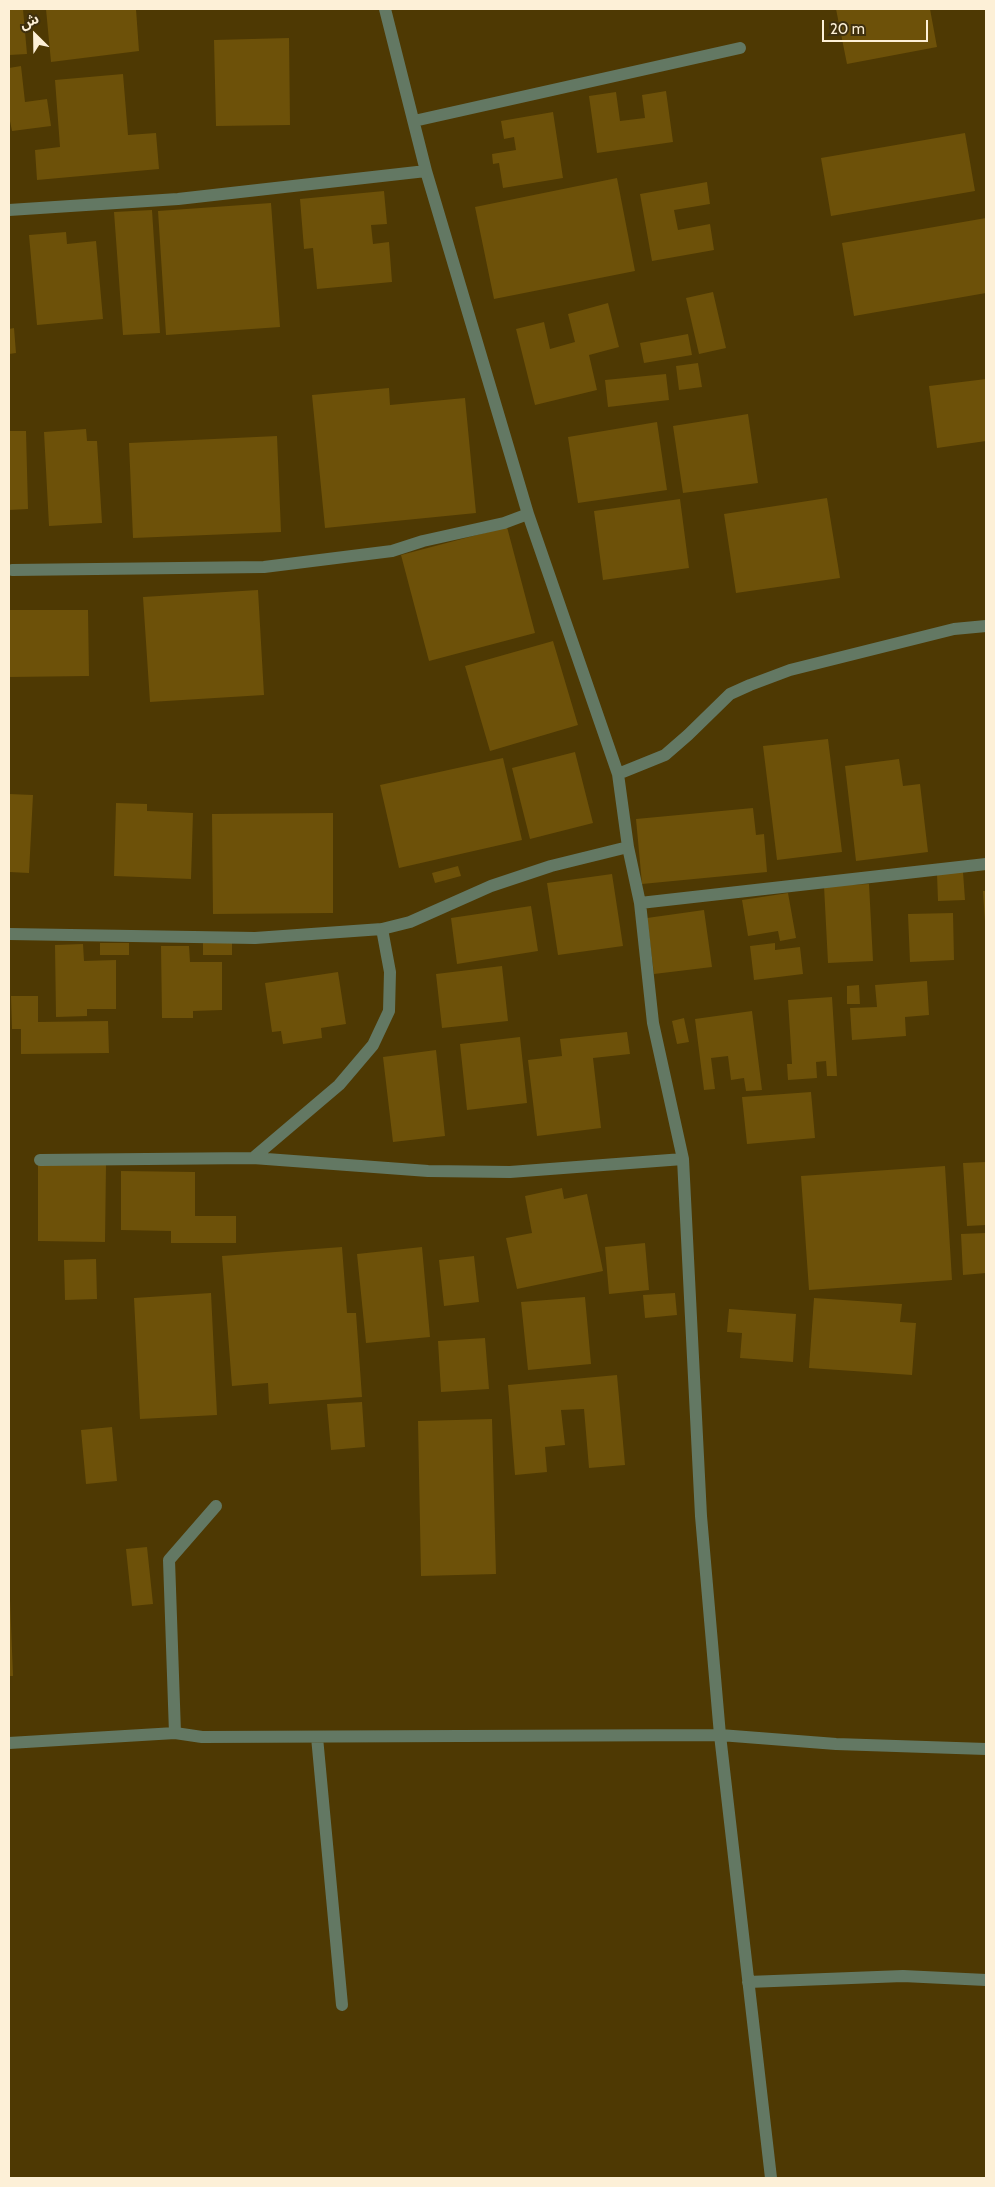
<!DOCTYPE html>
<html>
<head>
<meta charset="utf-8">
<style>
	body { margin:0 }
	#map { position:relative; width:995px; height:2187px; overflow:hidden; background:#4e3903; font-family:Cabin,"Noto Sans Arabic",sans-serif }
	canvas { display:block }
	.frame { position:absolute; inset:0; border:10px solid #fdf0d7; pointer-events:none }
	.north { position:absolute; left:10px; top:10px; width:50px; height:50px; -webkit-text-stroke:4px #3f300e; paint-order:stroke; rotate:337deg; font-size:14px; font-weight:700; line-height:20px; text-align:center; color:#fdf0d7 }
	.north::after { content:''; display:block; margin:auto; width:18px; height:22px; background:#fdf0d7; clip-path:polygon(50% 0,100% 100%,50% 72%,0 100%) }
	.scale { position:absolute; left:822px; top:20px; width:106px; height:22px; box-sizing:border-box; border:2px solid #fdf0d7; border-top:0; padding-left:6px; font-size:15px; line-height:18px; white-space:nowrap; color:#fdf0d7; -webkit-text-stroke:4px #3f300e; paint-order:stroke }
</style>
</head>
<body>
<div id="map">
<canvas width="995" height="2187"></canvas>
<div class="frame"></div>
<div class="north">ش</div>
<div class="scale">20 m</div>
</div>
<script>
const ctx = document.querySelector('canvas').getContext('2d');
ctx.lineJoin = 'round';
function fill(path, color) { ctx.fillStyle = color; ctx.fill(path, 'evenodd'); }
const poly = rows => new Path2D(rows.map(r => 'M' + r).join(''));
function trace(path, color, width, dash) { ctx.strokeStyle = color; ctx.lineWidth = width; ctx.lineCap = dash ? 'butt' : 'round'; ctx.setLineDash(dash || []); ctx.stroke(path); }
const building = poly([
	[9,9,23,9,27,54,9,55],
	[46,9,136,9,139,51,51,62],
	[836,9,930,9,937,47,847,64],
	[289,38,290,125,216,126,214,40],
	[21,66,25,102,47,99,51,126,12,131,9,116,9,68],
	[123,74,128,135,156,133,159,169,37,180,35,150,60,147,55,80],
	[666,91,673,142,597,153,589,96,616,92,620,121,645,118,642,95],
	[553,112,563,178,503,188,499,163,493,164,492,154,516,150,514,137,504,139,501,121],
	[965,133,975,191,831,216,821,158],
	[617,178,635,271,494,299,475,207],
	[707,182,710,204,674,210,678,230,710,224,714,250,652,261,640,194],
	[384,191,387,224,371,225,373,244,389,242,392,282,317,289,313,248,304,249,300,199],
	[271,203,280,327,166,335,158,211],
	[152,210,160,333,123,335,114,212],
	[986,218,986,293,854,316,842,243],
	[66,232,67,244,96,241,103,319,37,325,29,235],
	[713,292,726,348,699,354,686,298],
	[608,303,619,347,589,355,597,390,535,405,516,329,544,322,550,349,575,342,568,314],
	[14,328,16,353,9,354,9,329],
	[688,334,692,355,644,363,640,343],
	[698,363,702,387,679,390,676,366],
	[666,374,669,400,608,407,605,380],
	[986,379,986,441,937,448,929,386],
	[389,388,390,405,465,398,476,513,325,528,312,395],
	[748,414,758,483,683,493,673,426],
	[657,422,667,490,578,503,568,437],
	[86,429,87,441,97,441,102,523,49,526,44,432],
	[9,431,26,431,28,509,9,510],
	[277,436,281,532,133,538,129,443],
	[827,498,840,578,736,593,724,514],
	[680,499,689,568,603,580,594,511],
	[507,527,535,633,429,661,401,555],
	[258,590,264,695,150,702,143,597],
	[9,610,88,610,89,676,9,677],
	[553,641,578,725,490,751,465,666],
	[828,739,842,852,777,860,763,746],
	[575,752,593,823,530,839,512,768],
	[503,758,522,840,399,868,380,785],
	[899,759,903,786,920,784,928,852,856,861,845,766],
	[9,794,33,795,29,873,9,872],
	[116,803,147,804,147,811,193,813,191,879,114,876],
	[753,808,756,835,764,834,767,872,642,884,636,819],
	[333,813,333,913,213,914,212,814],
	[458,866,461,876,435,883,432,873],
	[963,872,965,900,938,901,937,874],
	[612,874,623,946,558,955,547,883],
	[869,884,873,961,828,963,824,886],
	[983,891,986,891,986,922,985,922],
	[788,893,796,938,780,941,778,931,748,936,742,900],
	[531,906,538,951,457,964,451,918],
	[704,910,712,967,654,974,647,918],
	[953,913,954,960,910,962,908,914],
	[203,942,232,943,232,955,203,955],
	[100,943,129,943,129,955,100,955],
	[775,943,775,950,800,947,803,974,754,980,750,946],
	[83,944,84,961,116,960,116,1009,87,1009,87,1016,56,1017,55,945],
	[161,946,189,946,190,962,222,962,222,1010,193,1011,193,1018,162,1018],
	[502,966,508,1021,442,1028,436,974],
	[338,972,346,1024,321,1028,322,1038,283,1044,281,1031,272,1032,265,983],
	[927,981,929,1015,905,1017,906,1036,852,1040,850,1008,877,1007,875,985],
	[859,985,860,1004,847,1004,847,986],
	[11,996,38,996,38,1022,108,1021,109,1053,21,1054,21,1029,12,1029],
	[832,997,837,1076,827,1076,826,1061,816,1062,817,1078,788,1080,787,1064,792,1064,788,1000],
	[752,1011,762,1090,746,1091,744,1078,731,1080,728,1056,711,1058,715,1089,704,1090,695,1019],
	[684,1018,689,1042,677,1044,672,1021],
	[627,1032,630,1054,593,1058,601,1128,537,1136,528,1060,562,1056,560,1039],
	[520,1037,527,1103,467,1110,460,1044],
	[436,1050,445,1136,393,1142,383,1057],
	[811,1092,815,1138,747,1144,742,1097],
	[986,1162,986,1225,967,1226,963,1163],
	[38,1165,106,1165,105,1242,38,1241],
	[945,1166,952,1280,809,1290,801,1176],
	[121,1171,195,1172,195,1216,236,1216,236,1243,171,1243,171,1231,121,1230],
	[562,1188,564,1199,587,1194,603,1271,517,1289,506,1238,532,1233,525,1196],
	[986,1233,986,1273,963,1275,961,1234],
	[645,1243,649,1290,609,1294,605,1247],
	[342,1247,347,1313,356,1313,362,1397,269,1404,268,1383,232,1386,222,1256],
	[422,1247,430,1337,366,1343,357,1254],
	[474,1256,479,1302,444,1306,439,1260],
	[96,1259,97,1299,65,1300,64,1260],
	[211,1293,217,1415,140,1419,134,1298],
	[675,1293,677,1315,645,1318,643,1295],
	[585,1297,591,1364,528,1370,521,1302],
	[814,1298,902,1304,900,1322,916,1323,912,1375,809,1368],
	[729,1309,796,1314,793,1362,740,1358,742,1333,727,1332],
	[485,1338,489,1389,441,1392,438,1341],
	[617,1375,625,1465,589,1468,584,1409,561,1410,565,1445,545,1447,547,1472,515,1475,508,1385],
	[362,1402,365,1447,331,1450,327,1404],
	[492,1419,496,1574,421,1576,418,1421],
	[112,1427,117,1481,86,1484,81,1430],
	[147,1547,153,1604,132,1606,126,1549],
	[9,1599,10,1599,13,1676,9,1676]
]);
const street = poly([
	[385,9,426,171,528,514,618,774,628,847,640,903,653,1023,683,1159,701,1516,720,1735,771,2178],
	[414,121,740,48],
	[9,210,178,199,426,171],
	[12,570,264,567,392,551,423,541,504,523,528,514],
	[618,774,665,755,688,735,730,694,750,685,790,670,954,629,986,626],
	[640,903,986,864],
	[9,934,255,938,382,929,410,922,491,886,551,866,628,847],
	[253,1158,339,1085,373,1045,389,1011,390,972,382,929],
	[40,1160,253,1158,428,1171,510,1172,683,1159],
	[175,1733,169,1560,216,1506],
	[317,1737,342,2005],
	[9,1743,175,1733,202,1737,720,1735,836,1744,986,1749],
	[748,1982,903,1976,986,1980]
]);
fill(building, '#6d5109');
trace(street, '#637863', 12);
</script>
</body>
</html>
